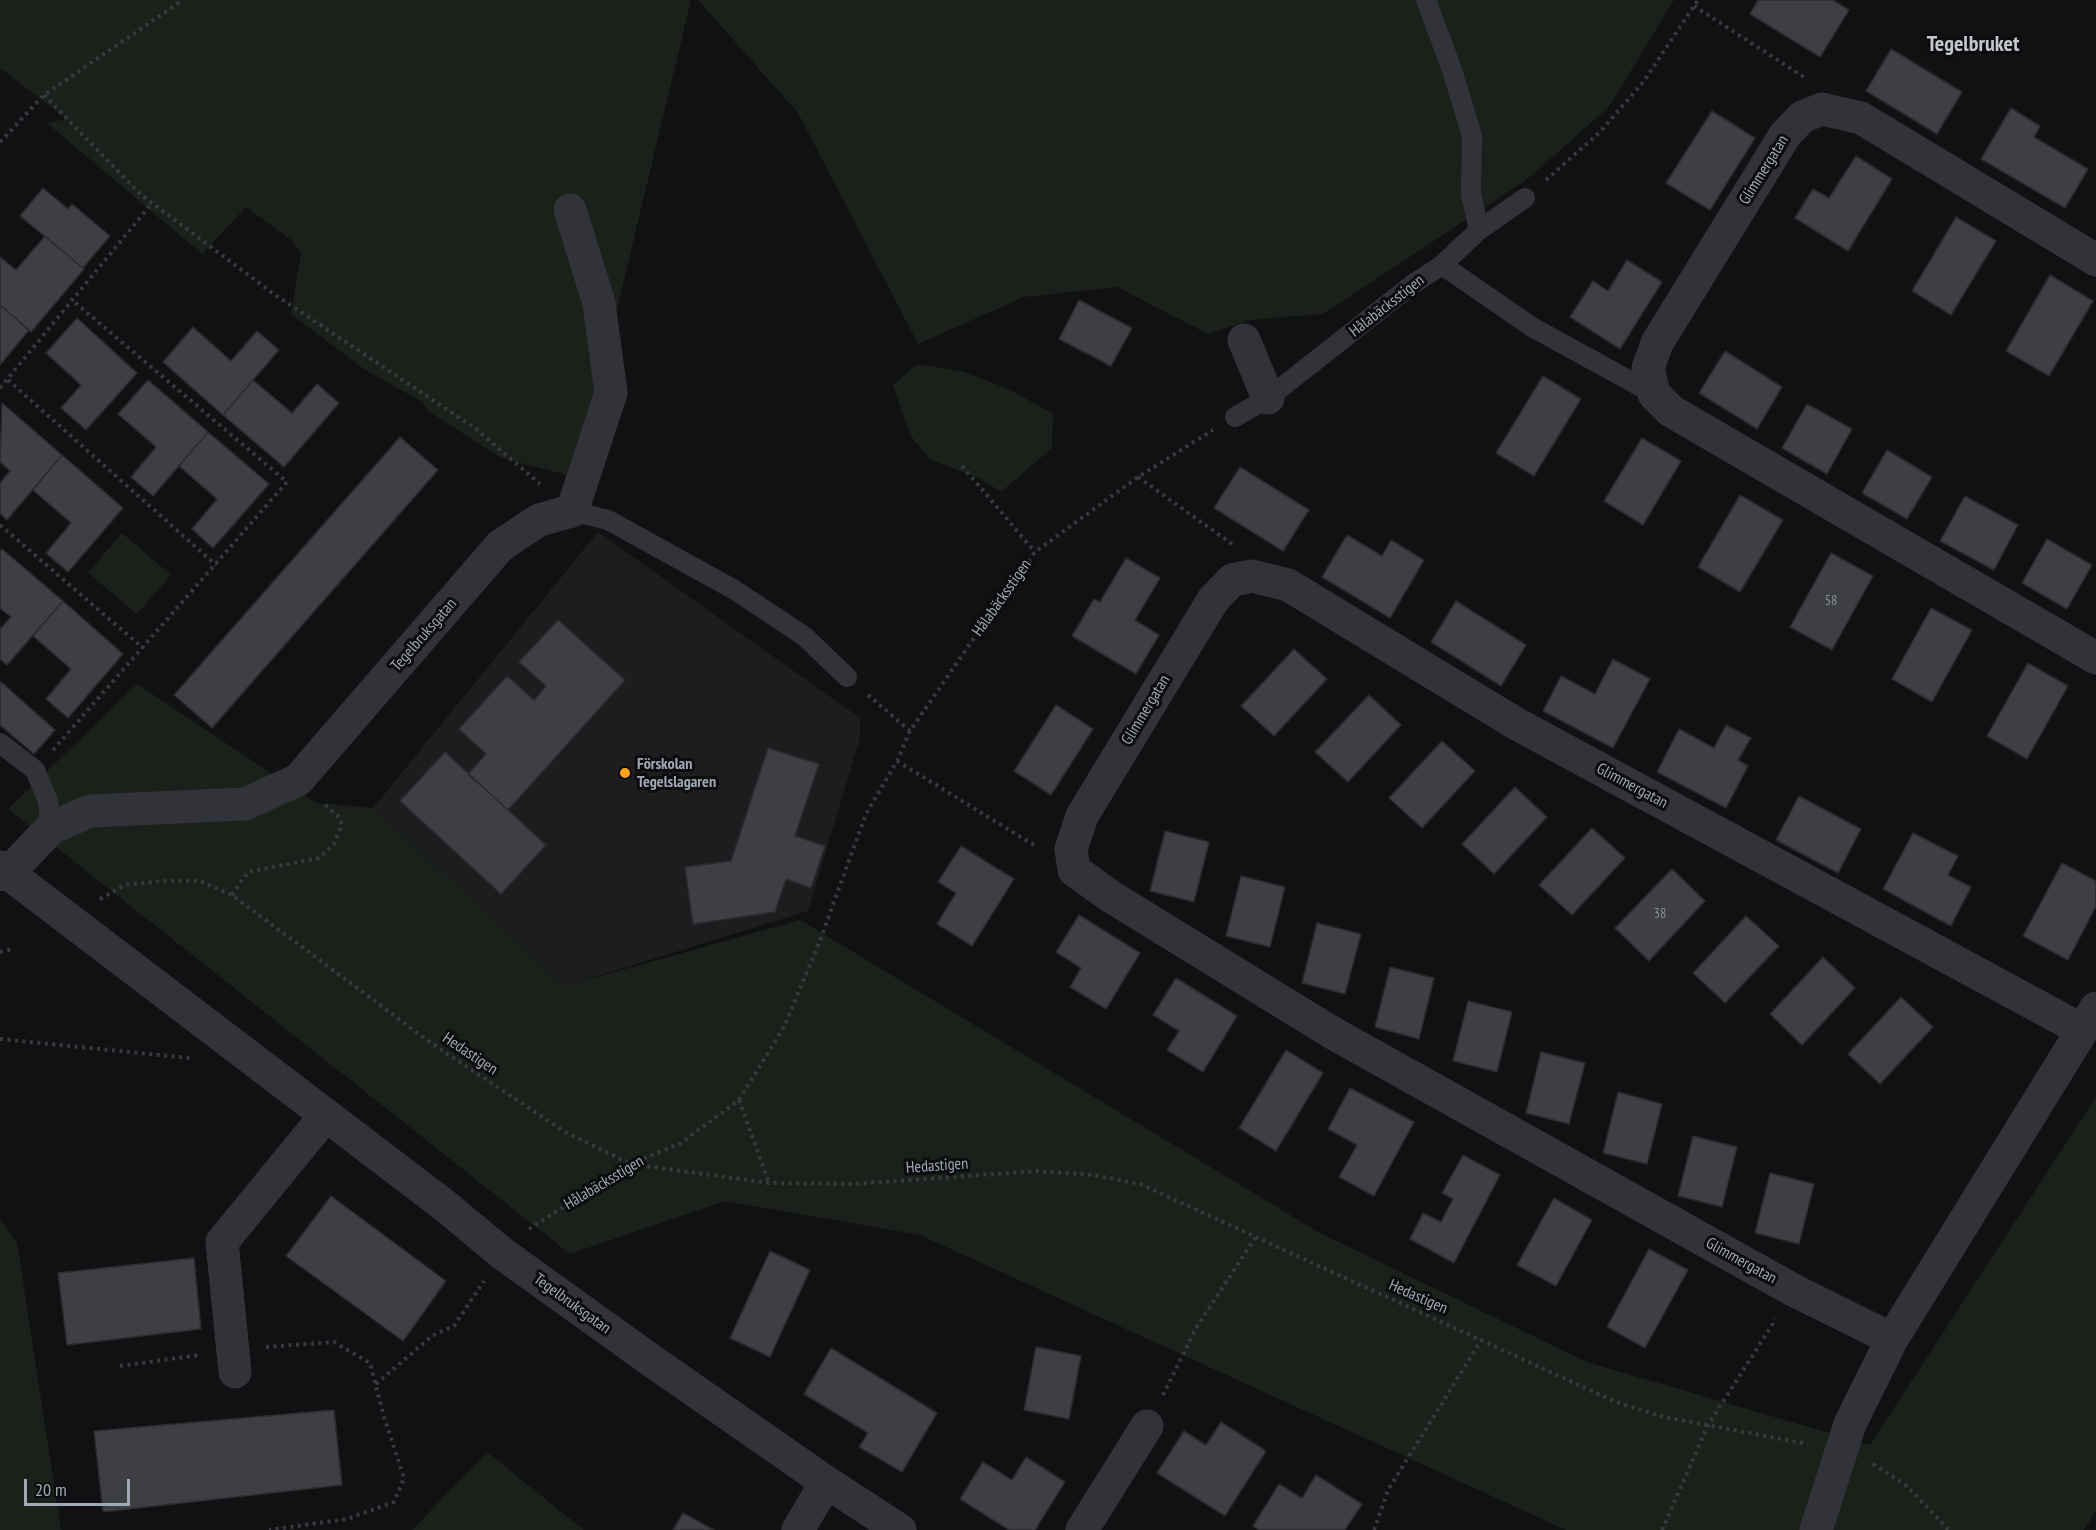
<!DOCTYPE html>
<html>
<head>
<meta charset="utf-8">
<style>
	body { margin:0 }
	#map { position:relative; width:2096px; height:1530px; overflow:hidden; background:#111113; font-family:"PT Sans Narrow",sans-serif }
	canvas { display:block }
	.scale { position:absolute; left:24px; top:1479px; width:106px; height:27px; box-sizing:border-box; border:3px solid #a1a9b5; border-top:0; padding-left:8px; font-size:18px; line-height:21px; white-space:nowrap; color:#a1a9b5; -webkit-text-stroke:4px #0c0c0e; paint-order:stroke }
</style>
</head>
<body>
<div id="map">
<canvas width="2096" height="1530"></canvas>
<div class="scale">20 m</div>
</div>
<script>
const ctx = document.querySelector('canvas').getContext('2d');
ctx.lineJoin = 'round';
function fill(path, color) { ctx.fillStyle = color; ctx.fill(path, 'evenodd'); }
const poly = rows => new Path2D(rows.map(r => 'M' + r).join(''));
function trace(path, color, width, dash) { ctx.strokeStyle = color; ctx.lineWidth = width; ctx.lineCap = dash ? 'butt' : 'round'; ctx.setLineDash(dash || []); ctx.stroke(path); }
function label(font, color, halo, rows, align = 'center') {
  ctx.font = font + ' "PT Sans Narrow",sans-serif'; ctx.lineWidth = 6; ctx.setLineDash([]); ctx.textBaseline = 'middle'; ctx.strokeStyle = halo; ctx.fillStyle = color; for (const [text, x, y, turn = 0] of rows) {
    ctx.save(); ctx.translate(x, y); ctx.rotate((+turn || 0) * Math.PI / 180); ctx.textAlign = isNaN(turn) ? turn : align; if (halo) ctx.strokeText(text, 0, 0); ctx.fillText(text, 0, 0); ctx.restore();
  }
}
const built = poly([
	[598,532,860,718,860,738,808,911,565,986,373,808]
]);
const green = poly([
	[0,0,691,0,591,418,568,475,501,458,428,411,422,402,364,369,291,314,301,252,291,240,246,207,202,254,47,123,67,119,0,68],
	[698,0,1674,0,1609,107,1525,181,1323,314,1250,320,1208,334,1117,287,1024,297,918,344,798,113],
	[918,364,965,372,1011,390,1053,414,1052,448,1001,492,981,479,929,459,910,435,893,385],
	[122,533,171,575,137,614,88,573],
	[137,684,316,803,373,808,565,986,800,920,1320,1233,1587,1362,1870,1445,2096,1097,2096,1511,2084,1530,1566,1530,920,1235,725,1201,570,1254,8,809],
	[0,1219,17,1242,61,1530,0,1530],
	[487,1452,584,1530,412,1530]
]);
const building = poly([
	[1758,0,1833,0,1849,10,1820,57,1750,14,1758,0],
	[1891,49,1962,92,1937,134,1866,91,1891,49],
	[2011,108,2040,126,2034,137,2088,169,2065,208,1981,159,2011,108],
	[1712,111,1755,138,1710,210,1666,183,1712,111],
	[1856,156,1892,179,1848,251,1795,218,1813,189,1829,198,1856,156],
	[43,188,68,209,72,204,110,236,83,268,20,216,43,188],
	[1956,217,1996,241,1951,315,1912,291,1956,217],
	[45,236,84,269,31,332,0,305,0,257,16,270,45,236],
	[1627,260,1662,282,1620,349,1570,317,1593,281,1608,291,1627,260],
	[2050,275,2093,301,2049,376,2006,351,2050,275],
	[1079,300,1132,328,1111,366,1059,339,1079,300],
	[0,305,29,330,0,365,0,305],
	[77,318,137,373,86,430,61,408,81,385,46,353,77,318],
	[193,327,231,361,257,331,279,350,223,415,163,362,193,327],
	[1725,351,1782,387,1757,429,1699,393,1725,351],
	[1543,376,1581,399,1534,476,1496,453,1543,376],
	[148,380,208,432,153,496,131,477,156,447,118,414,148,380],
	[253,380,292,413,317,384,339,403,284,467,223,415,253,380],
	[2,403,62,455,7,520,0,513,0,483,10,471,0,462,2,403],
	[1807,404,1852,429,1827,474,1782,448,1807,404],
	[208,432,269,484,213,548,192,529,217,499,179,466,208,432],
	[400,437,438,470,212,728,174,695,400,437],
	[1642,438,1681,461,1643,525,1604,501,1642,438],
	[1887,450,1932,477,1907,519,1862,493,1887,450],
	[62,455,123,508,68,572,46,553,71,523,33,490,62,455],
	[1240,467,1309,510,1283,551,1214,508,1240,467],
	[1740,495,1783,520,1740,592,1698,567,1740,495],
	[1965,496,2018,525,1994,570,1940,541,1965,496],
	[1347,535,1382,556,1391,540,1424,560,1390,618,1322,577,1347,535],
	[2047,539,2092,565,2067,609,2022,583,2047,539],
	[2,549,63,601,7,665,0,659,0,629,11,617,0,608,0,552,2,549],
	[1831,553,1873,576,1832,650,1790,627,1831,553],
	[1126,558,1160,578,1135,620,1159,635,1136,674,1072,636,1094,599,1100,602,1126,558],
	[63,601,123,654,68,718,46,699,71,669,33,636,63,601],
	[1456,601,1526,645,1501,686,1431,642,1456,601],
	[1931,608,1972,630,1932,702,1892,679,1931,608],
	[558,620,625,680,508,810,468,774,486,754,459,729,507,676,534,700,546,686,519,662,558,620],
	[1294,649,1327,679,1274,736,1241,706,1294,649],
	[1613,659,1650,679,1613,748,1543,711,1561,676,1595,694,1613,659],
	[2028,663,2068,686,2027,759,1987,736,2028,663],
	[0,681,55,730,34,754,0,725,0,681],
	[1369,695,1401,725,1348,782,1315,752,1369,695],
	[1056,705,1093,729,1051,795,1014,771,1056,705],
	[1726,725,1751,738,1738,760,1748,766,1726,808,1657,772,1679,729,1714,748,1726,725],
	[1442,741,1475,771,1422,828,1389,798,1442,741],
	[768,748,819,764,795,836,825,846,811,888,786,879,775,912,693,924,685,867,731,861,768,748],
	[445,752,546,845,501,894,400,801,445,752],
	[1515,787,1547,817,1494,874,1462,844,1515,787],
	[1799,796,1861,829,1838,873,1776,840,1799,796],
	[1592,828,1625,858,1572,915,1539,885,1592,828],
	[1165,831,1209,842,1194,902,1150,891,1165,831],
	[1913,833,1958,856,1948,875,1971,887,1951,926,1883,889,1913,833],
	[961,846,1014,879,972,946,937,924,956,893,938,882,961,846],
	[2062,863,2096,881,2096,906,2068,960,2023,936,2062,863],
	[1672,869,1705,901,1649,961,1615,928,1672,869],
	[1241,876,1285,887,1270,947,1226,936,1241,876],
	[1079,915,1140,953,1106,1009,1070,987,1081,968,1056,952,1079,915],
	[1746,916,1779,946,1725,1003,1693,973,1746,916],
	[1317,923,1361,934,1345,994,1302,983,1317,923],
	[1823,957,1855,988,1802,1045,1770,1014,1823,957],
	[1390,967,1434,978,1419,1039,1375,1027,1390,967],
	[1176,978,1237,1016,1203,1072,1167,1050,1179,1031,1153,1015,1176,978],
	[1901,997,1933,1027,1880,1084,1848,1054,1901,997],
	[1468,1001,1512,1012,1497,1072,1453,1061,1468,1001],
	[1286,1050,1323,1073,1276,1151,1239,1128,1286,1050],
	[1541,1052,1585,1063,1569,1124,1526,1113,1541,1052],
	[1350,1088,1414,1122,1374,1196,1339,1177,1357,1145,1328,1129,1350,1088],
	[1618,1092,1662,1104,1647,1164,1603,1153,1618,1092],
	[1693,1136,1737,1147,1722,1207,1678,1196,1693,1136],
	[1463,1155,1500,1175,1454,1263,1410,1239,1423,1213,1441,1222,1453,1199,1442,1193,1463,1155],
	[1770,1173,1814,1184,1799,1244,1755,1233,1770,1173],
	[331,1196,446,1281,403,1341,286,1256,331,1196],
	[1554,1198,1592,1220,1556,1286,1517,1265,1554,1198],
	[1649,1249,1688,1270,1645,1348,1607,1327,1649,1249],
	[770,1251,810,1270,770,1357,730,1338,770,1251],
	[194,1258,201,1329,67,1345,58,1273,194,1258],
	[1036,1347,1081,1356,1069,1419,1024,1410,1036,1347],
	[831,1348,937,1413,902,1472,859,1447,868,1433,804,1394,831,1348],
	[334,1410,342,1485,103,1512,94,1431,334,1410],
	[1221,1422,1266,1451,1225,1516,1157,1473,1184,1431,1206,1445,1221,1422],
	[1026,1457,1065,1482,1035,1530,1009,1530,960,1499,983,1462,1012,1480,1026,1457],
	[1316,1475,1362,1504,1345,1530,1259,1530,1253,1526,1279,1484,1302,1498,1316,1475],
	[683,1513,714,1530,673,1530,683,1513]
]);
const path = poly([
	[1694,6,1807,79],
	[44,95,140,194,271,292,476,429,540,484],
	[0,142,44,95,183,0],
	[1546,180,1600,132,1644,81,1698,0],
	[8,380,216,565],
	[0,388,152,203],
	[962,466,1035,552],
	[1138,477,1232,544],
	[0,525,143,648],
	[868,695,910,731],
	[53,750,287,482,72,300],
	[897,761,1037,847],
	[232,895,248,872,319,858,334,844,342,824,337,815,323,803],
	[100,899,125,885,162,881,200,881,232,895,431,1043,565,1132,631,1164,769,1183,854,1184,1037,1171,1093,1175,1140,1184,1616,1402,1664,1417,1808,1444],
	[0,952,12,949],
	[0,1039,190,1058],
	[739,1100,769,1183],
	[529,1229,631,1164,681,1143,739,1100,784,1027,819,943,866,814,897,761,910,731,987,619,1035,552,1138,477,1213,430],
	[266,1347,334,1342,370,1363,384,1417,404,1478,394,1502,347,1519,269,1530],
	[120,1366,199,1355],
	[376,1384,432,1336,454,1326,484,1281],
	[1163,1395,1196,1328,1255,1238],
	[1873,1464,1907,1486,1949,1530],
	[1374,1530,1388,1490,1482,1339],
	[1662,1530,1708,1425,1776,1319]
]);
const service = poly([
	[1426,0,1452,70,1472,136,1471,194,1479,230],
	[1442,265,1532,327,1654,394],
	[1235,417,1268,398,1413,284,1442,265,1479,230,1525,198],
	[572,511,608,520,733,589,804,636,847,677],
	[0,743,35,770,48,801,51,828]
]);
const minor = poly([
	[2096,260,1861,118,1822,109,1802,117,1785,135,1657,343,1648,368,1654,394,1671,411,2096,658],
	[1244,340,1268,398],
	[0,867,444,1205,503,1254,652,1361,826,1482,900,1530],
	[0,875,8,873,51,828,90,811,245,804,298,780,500,546,539,520,572,511,611,393,599,303,570,210],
	[1892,1339,1795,1291,1331,1032,1110,896,1074,870,1071,849,1082,816,1213,600,1232,580,1252,576,1288,585,1515,723,2082,1030],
	[235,1372,222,1242,326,1115],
	[798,1530,826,1482],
	[1082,1530,1147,1426],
	[1816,1530,1850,1424,1892,1339,2096,1008]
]);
const markers = [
	[625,773,6,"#ffa21d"]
];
const numberNames = [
	["58",1831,601],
	["38",1660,914]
];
const streetNames = [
	["Glimmergatan",1764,170,-58],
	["Hålabäcksstigen",1387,306,-38],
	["Hålabäcksstigen",1002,598,-55],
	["Tegelbruksgatan",424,635,-49],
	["Glimmergatan",1146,710,-59],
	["Glimmergatan",1632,786,28],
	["Hedastigen",470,1054,34],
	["Hedastigen",937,1166,-4],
	["Hålabäcksstigen",604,1183,-31],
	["Glimmergatan",1741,1261,29],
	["Hedastigen",1418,1297,24],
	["Tegelbruksgatan",572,1304,36]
];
const poiNames = [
	["Förskolan",637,764],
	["Tegelslagaren",637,782]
];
const districtNames = [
	["Tegelbruket",1973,45]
];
fill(built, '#1d1d20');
fill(green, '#19211a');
fill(building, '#3d3f43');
trace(building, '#2b2b2f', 1.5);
trace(path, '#383a3f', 4, [3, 4.5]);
trace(service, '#323338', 20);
trace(minor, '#323338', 33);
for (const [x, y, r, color] of markers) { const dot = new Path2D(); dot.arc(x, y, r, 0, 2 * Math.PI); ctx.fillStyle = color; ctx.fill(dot); trace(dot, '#0c0c0e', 2); }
label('14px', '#888e98', null, numberNames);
label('16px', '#a1a9b5', '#0c0c0e', streetNames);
label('bold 16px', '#a1a9b5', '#0c0c0e', poiNames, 'left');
label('bold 22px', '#c3c7d0', '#0c0c0e', districtNames);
</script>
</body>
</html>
